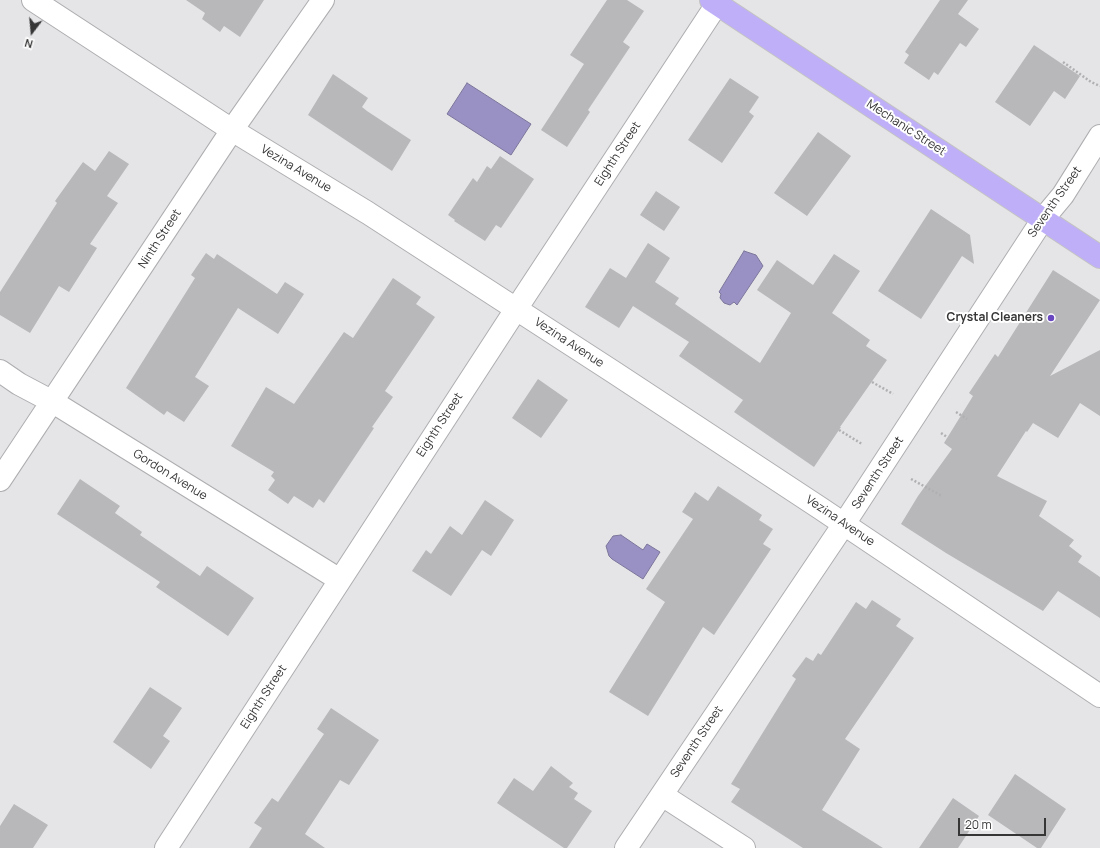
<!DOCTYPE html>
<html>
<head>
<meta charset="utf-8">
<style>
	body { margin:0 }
	#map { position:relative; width:1100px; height:848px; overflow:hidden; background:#e5e5e8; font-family:Manrope,sans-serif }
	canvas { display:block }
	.north { position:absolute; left:12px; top:12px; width:40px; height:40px; -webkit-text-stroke:3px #fff; paint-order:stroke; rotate:196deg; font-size:11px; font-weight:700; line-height:16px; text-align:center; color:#363637 }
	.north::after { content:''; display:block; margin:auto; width:14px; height:18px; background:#363637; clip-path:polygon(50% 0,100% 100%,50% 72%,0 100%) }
	.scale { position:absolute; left:958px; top:818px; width:88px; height:18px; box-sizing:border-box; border:2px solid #363637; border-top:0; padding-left:5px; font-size:12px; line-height:14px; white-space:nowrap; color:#363637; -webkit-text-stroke:3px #fff; paint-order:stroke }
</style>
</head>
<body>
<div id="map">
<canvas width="1100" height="848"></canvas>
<div class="north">N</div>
<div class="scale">20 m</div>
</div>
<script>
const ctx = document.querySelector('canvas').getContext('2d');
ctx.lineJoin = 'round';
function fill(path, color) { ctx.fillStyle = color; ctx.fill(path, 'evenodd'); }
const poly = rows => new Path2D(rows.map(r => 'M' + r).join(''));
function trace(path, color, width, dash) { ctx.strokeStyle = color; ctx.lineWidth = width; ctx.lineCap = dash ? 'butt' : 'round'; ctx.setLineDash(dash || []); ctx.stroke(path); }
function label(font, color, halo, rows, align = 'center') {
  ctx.font = font + ' Manrope,sans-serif'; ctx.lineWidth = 4; ctx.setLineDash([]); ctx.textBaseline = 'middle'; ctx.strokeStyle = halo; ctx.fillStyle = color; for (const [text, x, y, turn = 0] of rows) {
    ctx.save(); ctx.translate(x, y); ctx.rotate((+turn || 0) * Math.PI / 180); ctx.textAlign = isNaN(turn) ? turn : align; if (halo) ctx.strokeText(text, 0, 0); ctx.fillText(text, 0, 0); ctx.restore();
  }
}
const water = poly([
	[467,83,531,124,511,155,447,114,467,83],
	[744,251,756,255,763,266,737,305,734,302,730,305,724,303,720,298,721,294,719,292,744,251],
	[621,535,643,550,647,544,660,552,643,579,612,559,609,556,606,546,613,536,621,535]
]);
const building = poly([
	[186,0,264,0,240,37,224,26,220,32,202,19,205,13],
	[607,0,627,0,644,11,623,42,630,47,588,110,590,112,567,147,541,130,584,64,570,55],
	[940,0,968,0,958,14,979,29,966,47,960,43,938,75,934,72,929,80,904,63,909,55,905,52],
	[1034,45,1080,76,1065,99,1054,91,1030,126,995,102],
	[333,74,368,98,362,107,367,111,411,140,392,171,308,115],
	[730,78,759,97,749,112,754,116,722,163,688,140],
	[818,132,851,156,807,216,774,193],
	[109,151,129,164,107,196,118,203,90,244,97,248,69,292,59,286,30,333,0,315,0,292,57,203,55,201,83,162,95,171],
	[500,156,534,179,501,228,496,225,485,241,454,221,455,220,448,215,473,178,477,182,487,166,491,169],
	[656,191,680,207,664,231,640,215],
	[931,209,970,235,974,264,962,256,921,319,878,291],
	[648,243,670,258,655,282,679,298,675,304,760,363,791,313,757,290,777,260,813,285,834,254,860,271,832,313,870,340,866,346,887,360,840,427,841,427,814,467,734,412,743,400,679,356,689,342,633,306,619,328,585,307,610,268,626,278],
	[206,253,214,259,217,254,277,294,285,282,304,294,278,334,238,308,195,377,209,386,184,422,167,411,164,415,126,388,195,278,191,275],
	[1053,270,1100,300,1050,376,1100,350,1100,416,1080,403,1058,438,1033,423,1027,432,1026,431,997,476,1047,501,1039,516,1074,540,1069,546,1082,556,1078,562,1100,577,1100,618,1058,591,1043,611,946,553,901,524,918,496,952,449,944,443,973,396,969,393,995,354,998,357],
	[393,278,421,297,416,304,435,317,385,391,393,397,372,427,374,428,324,503,319,499,313,508,294,496,288,504,268,490,275,480,271,476,274,472,231,446,266,387,294,404,344,332,353,338],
	[538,379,568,400,541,438,512,418],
	[80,479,120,506,115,513,142,532,140,535,200,576,207,566,254,598,228,636,156,587,160,582,57,514],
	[718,486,762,515,759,520,773,529,763,544,771,549,714,635,703,627,648,716,609,692,665,602,646,589,693,519,682,512,695,492,708,501],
	[485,500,514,520,491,556,482,550,451,596,412,571,426,550,431,554,450,526,462,535],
	[872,600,901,619,896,626,914,638,845,739,860,749,822,810,883,848,803,848,731,802,740,789,731,784,796,679,792,676,806,657,813,661,818,653,821,655,856,602,866,609],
	[150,687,182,708,163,736,170,741,151,769,113,742],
	[331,708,379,740,349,785,340,780,305,834,325,848,249,848,262,828,254,823,272,798,278,802,324,734,317,729],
	[551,766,573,783,569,787,578,793,574,799,592,811,567,848,564,848,497,803,514,778,533,791],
	[1015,774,1066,809,1041,848,1037,848,988,815],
	[953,798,979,816,958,848,919,848],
	[14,804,48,825,33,848,0,848,0,826]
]);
const path = poly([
	[1063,62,1091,82,1100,86],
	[872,382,893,394],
	[956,412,967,419],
	[839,430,862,444],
	[941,433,947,437],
	[911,479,942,496]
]);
const minor = poly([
	[33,0,232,130,368,213,615,373,820,508,1100,696],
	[0,371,19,384,53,402,340,580],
	[0,480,232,130,323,0],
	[662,795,744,848],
	[166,848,524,297,717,4],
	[626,848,844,524,1043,219,1063,195,1100,136]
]);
const major = poly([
	[711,0,1100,257]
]);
const markers = [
	[1051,318,4,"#6847c0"]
];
const streetNames = [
	["Mechanic Street",906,128,33],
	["Eighth Street",618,154,-57],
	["Vezina Avenue",296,169,31],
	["Seventh Street",1055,202,-55],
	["Ninth Street",160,239,-57],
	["Vezina Avenue",569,343,33],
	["Eighth Street",440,425,-57],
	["Seventh Street",878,473,-57],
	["Gordon Avenue",170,475,32],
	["Vezina Avenue",840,521,34],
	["Eighth Street",264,697,-57],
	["Seventh Street",697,742,-56]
];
const poiNames = [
	["Crystal Cleaners",1043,318]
];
fill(water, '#9991c4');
trace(water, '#7b769a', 1);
fill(building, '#b8b8bb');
trace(minor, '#aeadb0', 24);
trace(major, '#c3c3c3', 24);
trace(path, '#b0b0b2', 2.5, [2, 2]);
trace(minor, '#fff', 22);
trace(major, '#bfaff8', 22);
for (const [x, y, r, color] of markers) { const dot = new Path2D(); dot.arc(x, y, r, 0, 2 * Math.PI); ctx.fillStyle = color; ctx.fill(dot); trace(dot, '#fff', 1.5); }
label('12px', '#363637', '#fff', streetNames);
label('bold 12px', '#363637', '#fff', poiNames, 'right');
</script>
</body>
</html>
